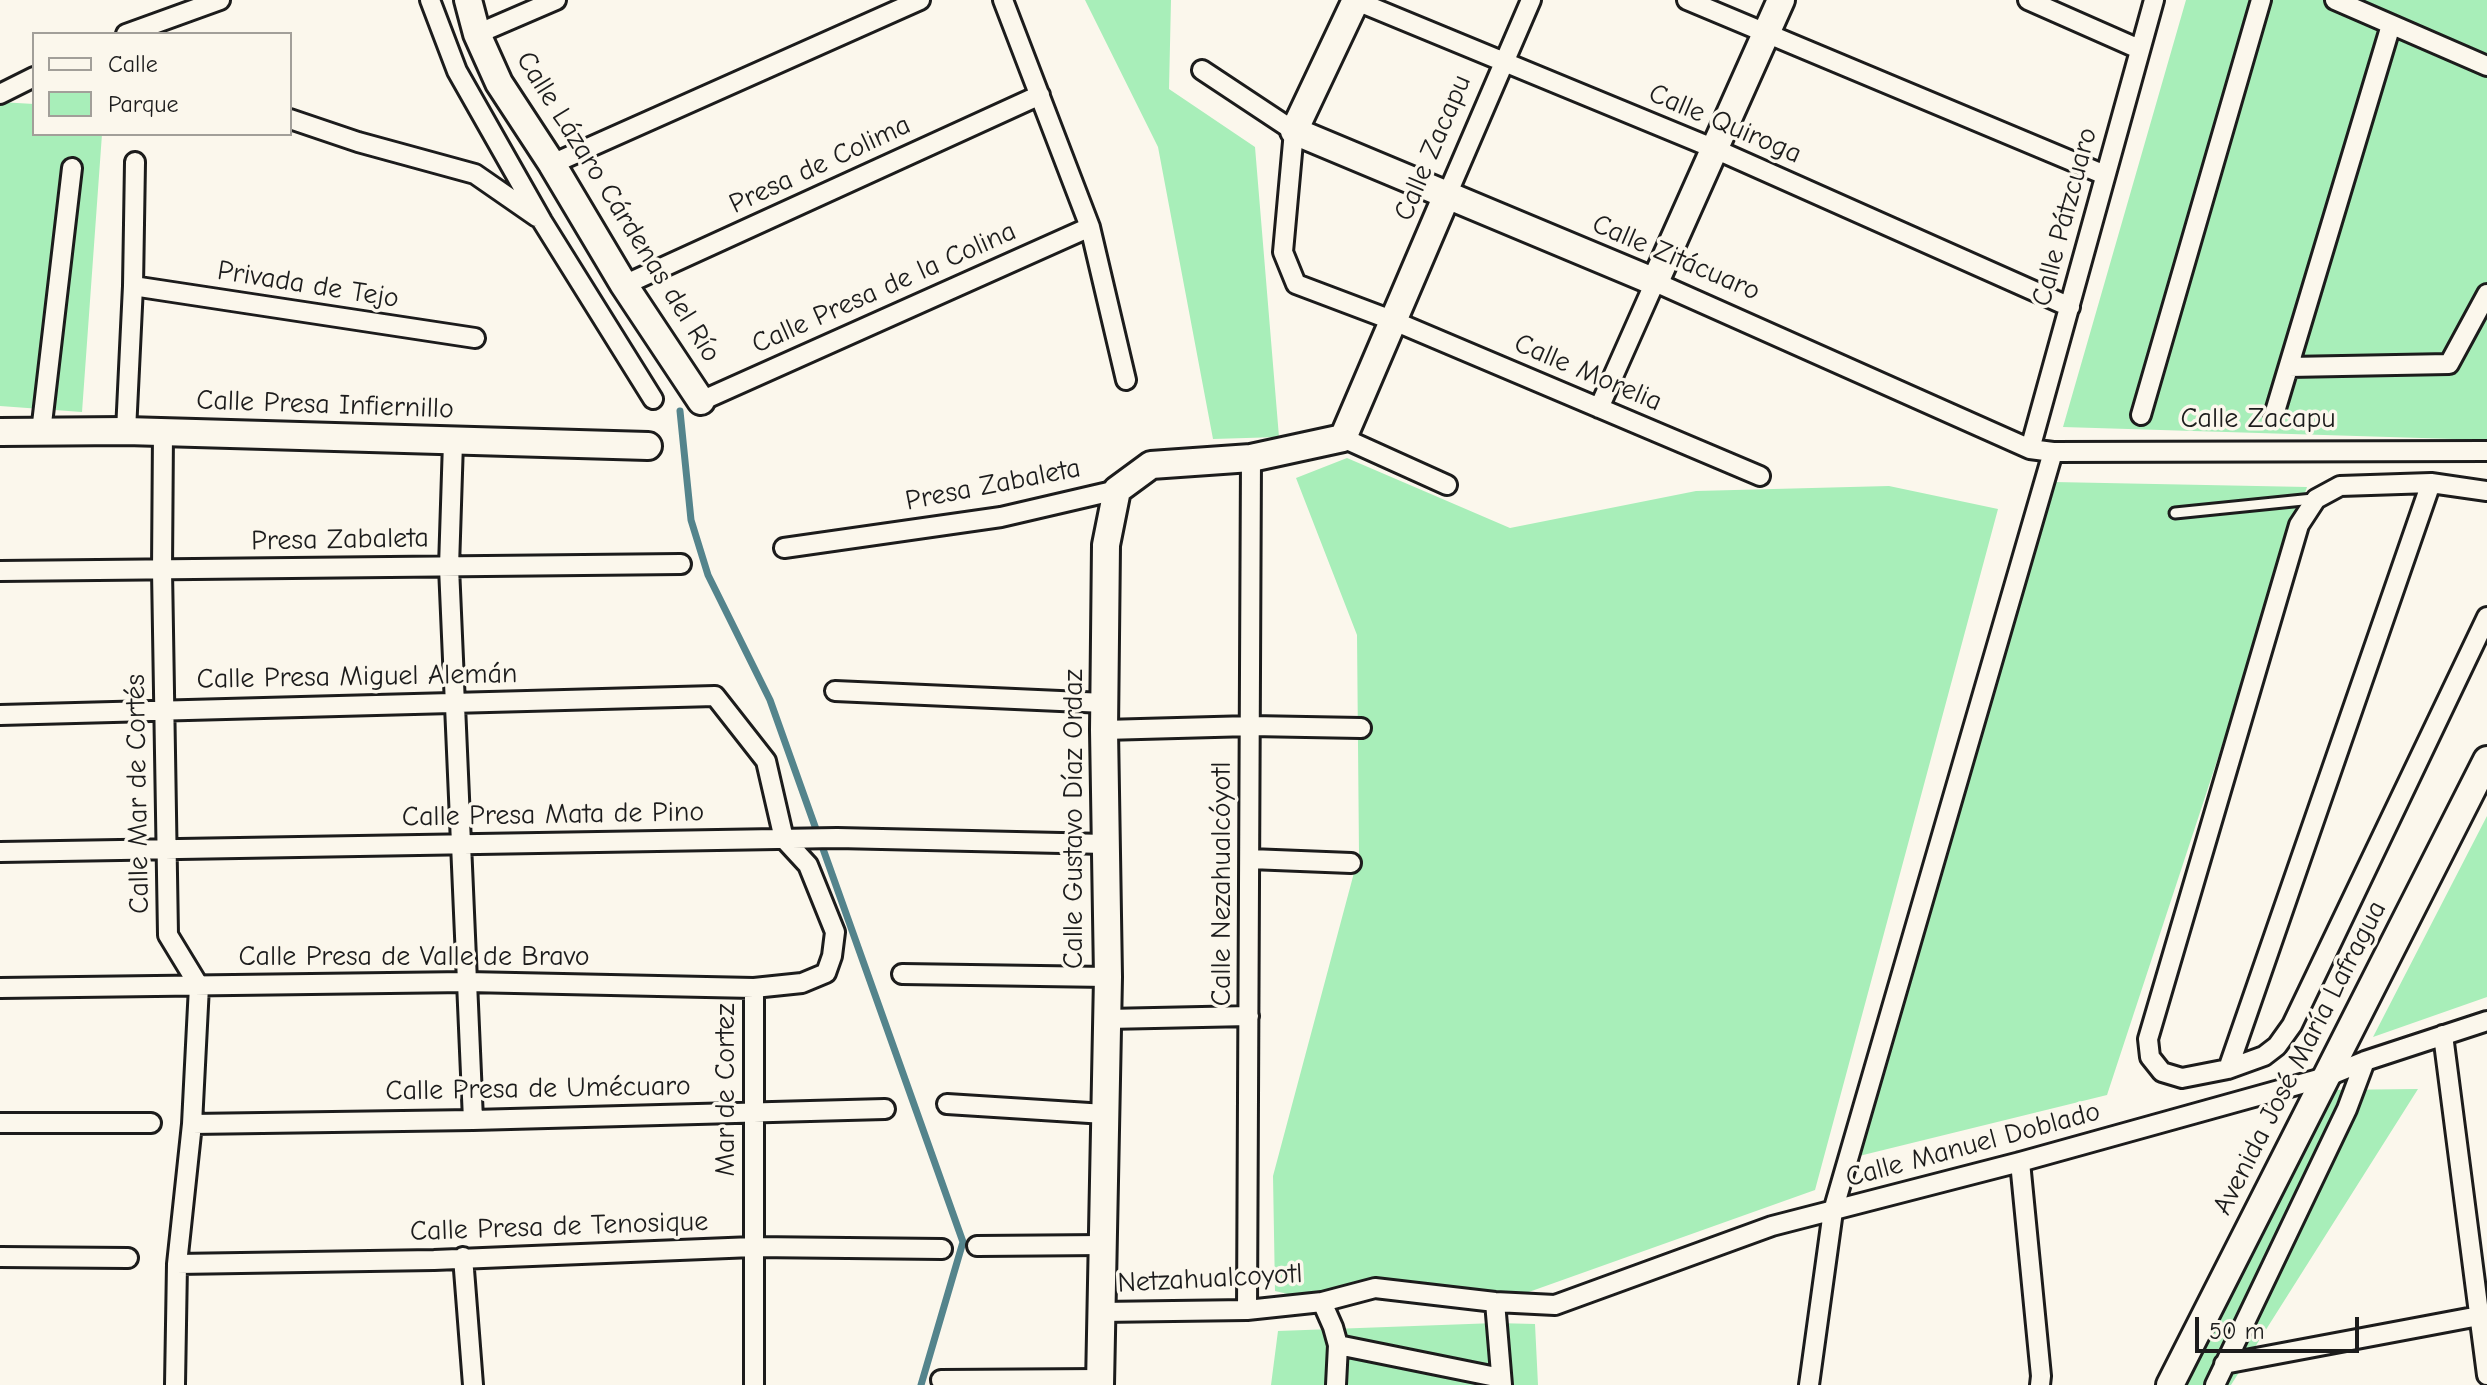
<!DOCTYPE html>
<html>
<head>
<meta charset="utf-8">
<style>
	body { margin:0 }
	#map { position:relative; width:2487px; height:1385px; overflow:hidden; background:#fbf7ec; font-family:"Comic Neue",sans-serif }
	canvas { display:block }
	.legend { position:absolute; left:32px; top:32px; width:260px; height:104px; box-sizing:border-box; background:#fbf7ec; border:2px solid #a29f99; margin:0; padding:10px 14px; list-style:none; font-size:24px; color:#1c1c1c }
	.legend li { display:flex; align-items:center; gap:16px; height:40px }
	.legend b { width:40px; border:2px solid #a29f99 }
	.scale { position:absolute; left:2195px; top:1317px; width:164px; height:36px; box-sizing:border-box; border:4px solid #1c1c1c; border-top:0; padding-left:10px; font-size:24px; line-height:28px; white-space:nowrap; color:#1c1c1c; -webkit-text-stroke:6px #fbf7ec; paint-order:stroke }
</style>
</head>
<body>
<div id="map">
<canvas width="2487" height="1385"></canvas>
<ul class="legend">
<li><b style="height:10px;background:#fbf7ec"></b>Calle</li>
<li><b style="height:22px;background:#a8eeb9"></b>Parque</li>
</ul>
<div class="scale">50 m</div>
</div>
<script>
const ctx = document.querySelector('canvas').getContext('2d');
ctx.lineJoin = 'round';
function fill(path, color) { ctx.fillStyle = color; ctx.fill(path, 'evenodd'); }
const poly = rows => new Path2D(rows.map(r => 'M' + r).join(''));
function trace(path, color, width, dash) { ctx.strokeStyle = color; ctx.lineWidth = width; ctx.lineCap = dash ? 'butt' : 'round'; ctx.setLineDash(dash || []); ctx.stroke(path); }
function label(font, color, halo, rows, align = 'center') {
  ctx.font = font + ' "Comic Neue",sans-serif'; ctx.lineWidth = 7; ctx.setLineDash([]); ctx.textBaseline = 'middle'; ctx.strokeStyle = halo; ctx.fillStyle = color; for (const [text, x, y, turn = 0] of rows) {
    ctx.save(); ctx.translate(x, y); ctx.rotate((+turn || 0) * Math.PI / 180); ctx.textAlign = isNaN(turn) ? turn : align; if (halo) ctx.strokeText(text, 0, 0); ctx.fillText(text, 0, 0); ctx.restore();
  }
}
const green = poly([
	[1085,0,1171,0,1169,89,1255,147,1279,437,1213,439,1158,147],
	[2186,0,2487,0,2487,440,2063,427],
	[0,102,34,104,34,134,102,134,82,412,0,406],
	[1347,458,1510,528,1696,491,1889,486,1998,509,1815,1190,1526,1293,1322,1302,1275,1291,1273,1176,1359,854,1357,635,1296,478],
	[2054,482,2307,487,2107,1095,1859,1156],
	[2487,816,2487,997,2373,1037],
	[2418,1089,2231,1385,2175,1385,2326,1090],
	[1496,1323,1535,1324,1538,1385,1271,1385,1278,1331]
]);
const stream = poly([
	[680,411,691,520,708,575,770,700,963,1242,921,1385]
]);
const lane = poly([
	[2175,513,2313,499]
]);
const street = poly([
	[430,0,457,71,542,221,653,399],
	[1003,0,1090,227,1126,380],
	[1354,0,1715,149,2070,307],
	[1687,0,2105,175],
	[2028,0,2139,49],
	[2335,0,2487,66],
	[126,34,220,0],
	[477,34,556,0],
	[1202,70,1294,131,1283,252,1296,284,1394,321,1760,476],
	[0,94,34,77],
	[290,119,358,142,475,174,537,217],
	[552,164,920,0],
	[1447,195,1531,0],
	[624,285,1040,95],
	[133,286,475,338],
	[2289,367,2449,364,2487,294],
	[701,401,1090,227],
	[1599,408,1655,282,2030,449,2053,452,2487,451],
	[2141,415,2261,0],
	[2274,415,2391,25],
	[126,431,133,286,135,162],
	[41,432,72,168],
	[163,432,162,570,168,935,199,986,192,1124,177,1264,175,1385],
	[1343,438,1447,485],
	[453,442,449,567,473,1120],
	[2030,449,2154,0],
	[2487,491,2431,483,2340,486,2316,499,2299,525,2148,1039,2150,1057,2162,1072,2182,1078,2228,1069,2264,1056,2277,1046,2292,1025,2487,617],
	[784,548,1001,517,1117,490],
	[0,571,681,564],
	[835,691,1105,703],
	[0,715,715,696,766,761,784,839,808,865,835,932,832,956,826,973,802,983,754,988,467,982,0,988],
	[1104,730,1251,726,1361,728],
	[0,852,837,838,1106,844],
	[1250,859,1351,863],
	[902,974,1108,977],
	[1107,1019,1249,1016],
	[2443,1035,2487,1375],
	[2228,1069,2431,483],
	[947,1104,1105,1114],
	[0,1123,151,1123],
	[192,1124,473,1120,885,1109],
	[2020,1162,2041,1376,2040,1385],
	[977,1246,1103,1245],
	[0,1257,128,1258],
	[463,1257,473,1385],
	[177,1264,434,1260,753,1247,942,1249],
	[1322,1302,1333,1327,1338,1345,1336,1385],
	[1495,1302,1502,1385],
	[1247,1310,1251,458],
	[1100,1312,1247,1310,1322,1302,1375,1288,1495,1302,1555,1305,1772,1226,2020,1162,2326,1077,2365,1061,2487,1021],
	[1338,1345,1501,1378],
	[2224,1364,2479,1316],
	[941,1380,1100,1379],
	[754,1385,754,988],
	[1809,1385,1833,1211,2053,452],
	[2215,1385,2347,1109,2365,1061]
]);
const secondary = poly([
	[468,0,477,34,499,83,552,164,624,285,701,401],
	[1356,0,1294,131,1655,282,1781,0],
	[0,432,126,431,648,446],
	[1100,1385,1108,977,1104,730,1106,545,1117,490,1151,465,1251,458,1343,438,1447,195],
	[2170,1385,2487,760]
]);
const streetNames = [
	["Calle Quiroga",1725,124,23],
	["Calle Zacapu",1433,148,-67],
	["Presa de Colima",820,165,-25],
	["Calle Lázaro Cárdenas del Río",618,207,58],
	["Calle Pátzcuaro",2065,217,-75],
	["Calle Zitácuaro",1676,258,23],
	["Privada de Tejo",308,285,9],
	["Calle Presa de la Colina",884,288,-24],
	["Calle Morelia",1588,373,23],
	["Calle Presa Infiernillo",325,405,2],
	["Calle Zacapu",2258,419],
	["Presa Zabaleta",993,485,-11],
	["Presa Zabaleta",340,540,-1],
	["Calle Presa Miguel Alemán",357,677,-1],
	["Calle Mar de Cortés",138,794,-91],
	["Calle Presa Mata de Pino",553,815,-1],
	["Calle Gustavo Díaz Ordaz",1074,819,-90],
	["Calle Nezahualcóyotl",1222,884,-90],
	["Calle Presa de Valle de Bravo",414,957],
	["Avenida José María Lafragua",2300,1058,-63],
	["Calle Presa de Umécuaro",538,1089,-1],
	["Mar de Cortez",726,1090,-90],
	["Calle Manuel Doblado",1973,1145,-15],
	["Calle Presa de Tenosique",559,1227,-2],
	["Netzahualcoyotl",1210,1279,-3]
];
fill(green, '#a8eeb9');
trace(stream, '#54848c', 7);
trace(lane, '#1c1c1c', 15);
trace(street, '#1c1c1c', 24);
trace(secondary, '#1c1c1c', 32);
trace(lane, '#fbf7ec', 9);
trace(street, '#fbf7ec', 18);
trace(secondary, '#fbf7ec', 26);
label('28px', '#1c1c1c', '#fbf7ec', streetNames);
</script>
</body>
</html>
